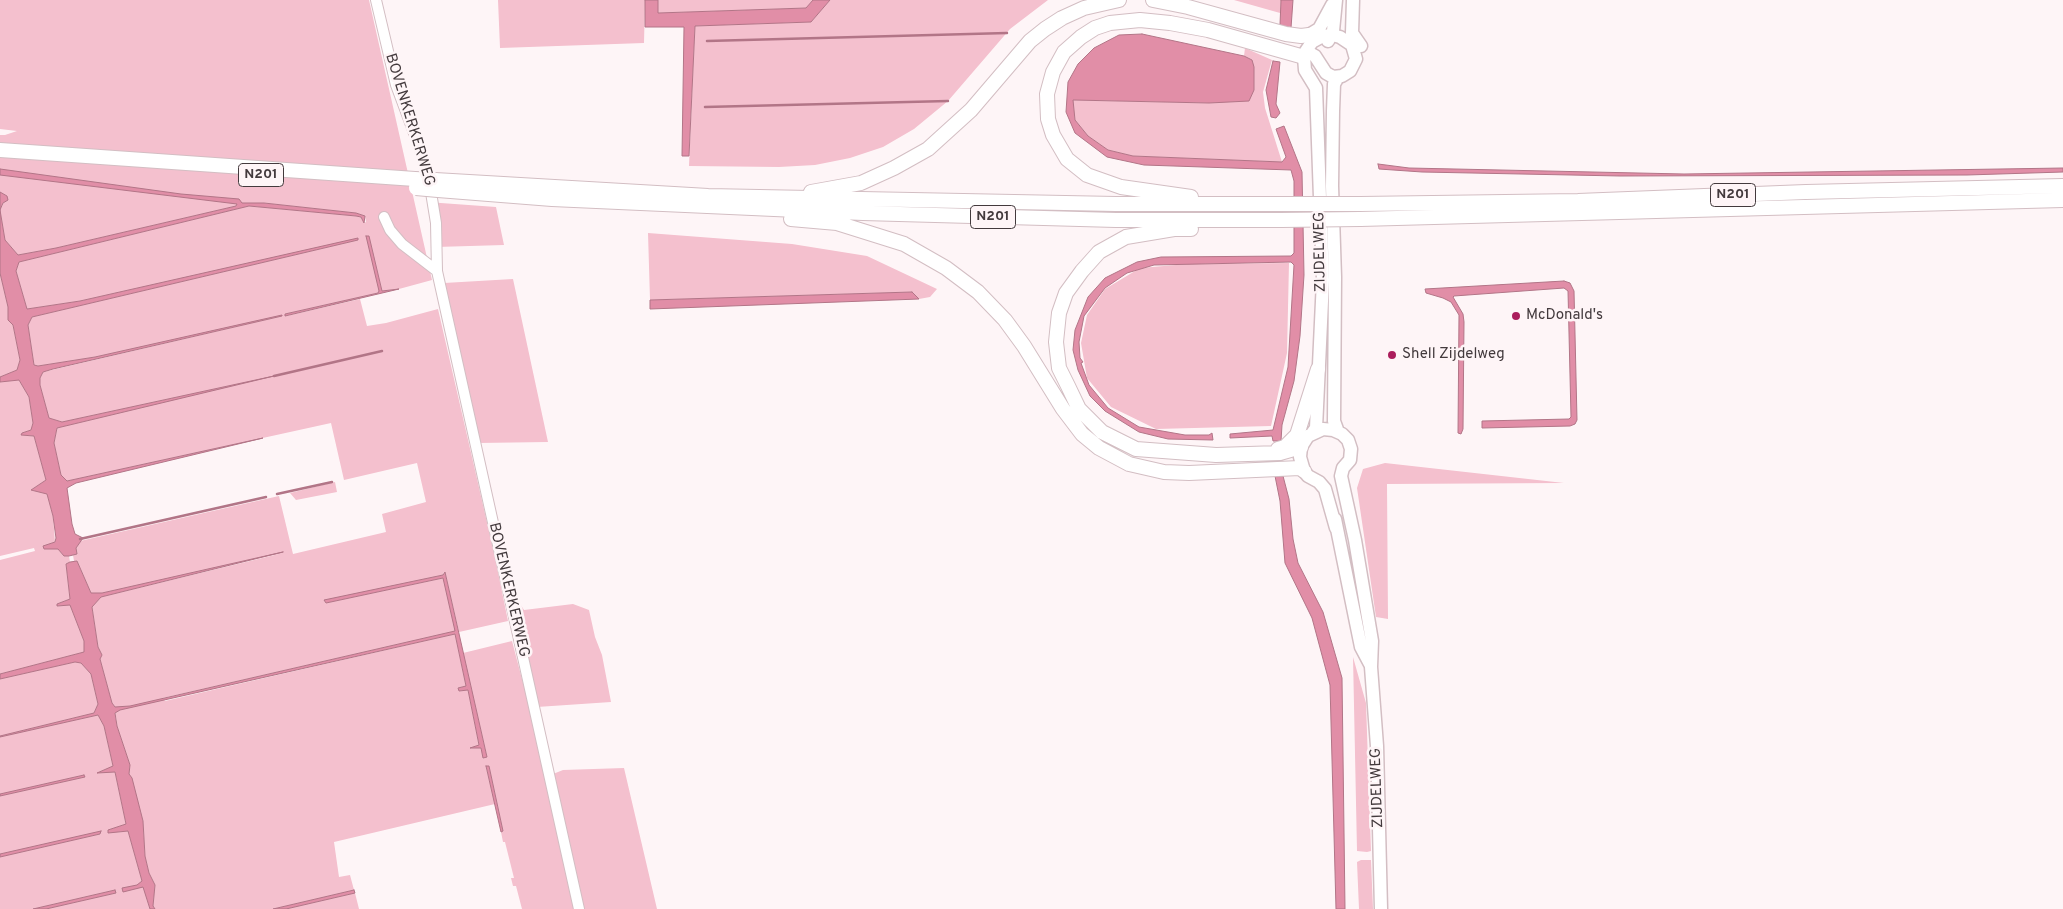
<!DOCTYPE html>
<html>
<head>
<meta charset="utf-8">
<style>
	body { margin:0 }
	canvas { display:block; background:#fef5f7 }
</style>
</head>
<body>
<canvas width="2063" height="909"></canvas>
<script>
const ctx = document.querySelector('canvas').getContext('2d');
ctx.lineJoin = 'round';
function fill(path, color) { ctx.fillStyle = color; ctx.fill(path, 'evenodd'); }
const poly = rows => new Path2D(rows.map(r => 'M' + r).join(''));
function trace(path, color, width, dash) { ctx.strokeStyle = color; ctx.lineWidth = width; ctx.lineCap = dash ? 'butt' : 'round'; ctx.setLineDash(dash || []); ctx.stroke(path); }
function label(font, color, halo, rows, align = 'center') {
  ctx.font = font + ' Overpass,sans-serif'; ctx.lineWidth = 5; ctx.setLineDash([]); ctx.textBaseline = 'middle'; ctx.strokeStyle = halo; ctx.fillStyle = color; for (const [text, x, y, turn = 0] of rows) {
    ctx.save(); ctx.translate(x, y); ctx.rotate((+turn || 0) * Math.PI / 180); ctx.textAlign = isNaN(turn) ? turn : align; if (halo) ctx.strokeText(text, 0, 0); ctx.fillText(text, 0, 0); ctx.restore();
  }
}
const green = poly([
	[0,0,369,0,432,280,399,289,382,291,369,237,380,291,378,293,285,314,286,316,360,299,367,326,386,323,438,309,494,553,508,621,459,632,445,572,444,572,443,575,325,601,326,603,444,578,456,631,163,698,165,701,455,634,466,686,458,688,459,691,468,690,479,746,471,748,481,748,484,758,487,756,463,653,512,641,533,721,576,909,522,909,516,886,513,886,511,878,514,878,505,842,503,842,501,832,503,831,489,766,486,767,495,804,334,842,339,877,350,875,354,890,273,909,155,909,153,906,155,885,149,873,145,856,143,821,129,774,130,765,117,726,115,707,112,703,100,659,102,655,98,647,92,606,101,597,283,553,102,593,91,593,77,561,74,561,73,555,77,554,76,548,80,541,279,496,293,554,386,532,382,514,426,502,417,463,344,480,331,423,67,481,61,475,54,443,57,428,233,385,62,422,49,418,40,385,40,378,43,372,282,316,95,357,38,366,34,365,28,325,32,317,358,240,358,239,80,301,27,309,16,271,19,262,249,206,356,216,361,217,364,223,366,222,365,216,356,213,264,203,238,203,236,206,56,248,18,255,5,240,0,210,7,196,0,192,0,135,5,135,17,131,0,129],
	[498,0,645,0,644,43,500,48],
	[658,0,813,0,806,8,658,13],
	[830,0,1048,0,1010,29,948,101,914,129,883,147,850,158,815,165,779,167,689,166,695,26,811,22],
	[1234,0,1281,0,1280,13],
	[1245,48,1272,60,1263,92,1265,108,1282,162,1133,156,1108,150,1088,136,1075,120,1072,100,1209,103,1252,60,1244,56],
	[427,202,496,207,504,245,436,247],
	[648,233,792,244,867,256,937,289,930,297,919,299,911,292,650,300],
	[1289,263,1287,353,1271,426,1156,429,1111,407,1087,378,1081,343,1087,315,1105,289,1140,268,1188,264],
	[0,273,8,307,8,320,13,325,20,360,17,370,0,377],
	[513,279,548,442,478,443,444,283],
	[12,380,19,380,29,397,33,423,31,430,22,433,22,435,34,436,46,480,31,490,47,493,53,516,55,542,43,547,44,549,58,549,64,556,69,556,70,562,66,564,70,599,57,604,58,606,70,604,84,641,84,652,0,674,0,560,35,551,34,548,0,556,0,382],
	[1385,463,1564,483,1387,484,1388,619,1376,617,1357,488,1363,469],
	[335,482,337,492,296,500,290,493],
	[519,602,524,610,573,604,589,610,595,637,602,655,611,702,537,707,514,603],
	[1353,657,1366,703,1371,851,1367,852,1357,851],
	[75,662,81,663,91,674,98,704,94,713,0,736,0,679],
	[98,715,104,726,113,767,99,772,115,772,126,824,109,830,108,832,128,831,150,909,46,909,116,893,115,890,33,909,0,909,0,857,100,834,101,832,0,854,0,796,85,777,84,775,0,794,0,737],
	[624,768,657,909,582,909,553,774,563,770],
	[1361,860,1371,860,1373,909,1359,909,1357,862],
	[355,893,359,909,286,909]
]);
const water = poly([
	[645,0,658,0,658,13,806,8,813,0,830,0,811,22,695,26,689,156,682,156,684,27,645,27,645,0],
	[1281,0,1293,0,1291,28,1280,25,1281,0],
	[1142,34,1244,56,1252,60,1254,67,1254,90,1249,101,1209,103,1073,100,1075,120,1088,136,1108,150,1133,156,1282,162,1286,157,1276,129,1284,126,1302,172,1304,275,1300,336,1294,381,1282,425,1281,441,1273,441,1272,436,1230,438,1230,434,1273,430,1288,367,1294,265,1291,262,1154,265,1127,273,1105,288,1084,316,1079,342,1080,358,1083,362,1081,363,1089,385,1108,408,1139,427,1185,435,1209,435,1212,433,1213,440,1168,439,1139,432,1105,411,1090,396,1078,370,1073,350,1075,330,1088,297,1105,278,1137,262,1161,257,1291,256,1294,253,1294,181,1291,170,1144,165,1107,157,1075,133,1066,112,1068,82,1078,64,1094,48,1119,35,1142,34],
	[1273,61,1280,62,1276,104,1280,113,1276,118,1271,117,1266,90,1273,61],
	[1378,164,1409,168,1684,174,2063,168,2063,172,1967,175,1620,176,1422,172,1379,169,1378,164],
	[0,169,181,194,239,199,242,203,264,203,356,213,365,216,364,223,361,217,356,216,249,206,19,262,16,271,27,309,80,301,358,238,358,240,32,317,28,325,34,365,38,366,95,357,282,315,282,316,53,369,43,372,40,378,40,385,49,418,62,422,274,376,57,428,54,443,61,475,67,481,263,438,76,483,67,488,72,524,75,534,83,538,76,548,77,554,69,556,64,556,58,549,44,549,43,546,55,542,56,538,53,516,47,494,31,490,46,480,34,436,21,435,22,433,31,430,33,423,29,397,19,380,0,382,0,377,17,370,20,360,13,325,8,320,8,307,0,273,0,192,7,196,8,200,3,203,0,210,5,240,18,255,56,248,236,206,237,204,0,175,0,169],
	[366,236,369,236,382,291,399,289,285,316,285,314,378,293,379,291,366,236],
	[1564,281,1570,283,1574,291,1577,420,1575,424,1570,426,1482,428,1482,421,1569,419,1571,417,1568,291,1564,288,1454,296,1453,297,1463,314,1464,322,1463,429,1461,434,1458,433,1459,315,1451,302,1443,298,1426,293,1425,289,1564,281],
	[912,292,919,299,650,309,650,300,912,292],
	[1275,476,1283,476,1289,499,1293,539,1298,563,1323,612,1342,678,1345,909,1336,909,1330,685,1312,618,1285,563,1280,501,1275,476],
	[283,552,101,597,92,607,98,647,102,655,100,659,112,703,115,707,130,706,455,631,443,578,326,603,324,600,443,575,445,572,487,757,483,758,481,748,470,748,479,745,468,690,459,691,458,688,466,686,455,634,120,710,115,713,117,726,130,765,129,774,132,778,143,821,145,856,149,873,155,885,153,906,155,909,150,909,143,887,123,892,122,888,137,885,142,881,128,831,108,833,108,830,126,824,115,772,97,773,113,766,104,726,98,715,0,737,0,736,94,713,98,704,91,674,81,663,75,662,0,679,0,674,84,652,84,641,70,605,57,606,57,604,70,599,66,564,70,562,77,561,91,593,102,593,283,552],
	[486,766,489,766,503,831,501,832,486,766],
	[84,775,85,777,0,796,0,794,84,775],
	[101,831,100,834,0,857,0,854,101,831],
	[115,890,116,893,46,909,33,909,115,890],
	[354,890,355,893,286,909,273,909,354,890]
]);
const stream = poly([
	[707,41,1007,33],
	[705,107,948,101],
	[274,376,382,351],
	[277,494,332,482],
	[80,539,266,497]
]);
const minor = poly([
	[376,0,396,85,427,168,436,223,437,271,579,909],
	[384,217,390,230,402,244,437,271]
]);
const major = poly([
	[1353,0,1352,33,1361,46],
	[1309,35,1319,29,1332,5],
	[1328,41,1333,31,1336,0],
	[1306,51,1315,56,1326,73,1333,77,1342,76,1350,71,1356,59,1352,45,1340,37,1332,35,1323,36,1312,42,1306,51,1304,57,1305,70,1316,88,1323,280,1316,428,1313,432],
	[1338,77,1334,84,1333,111,1332,186,1335,277,1334,421,1338,432],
	[1335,519,1361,647,1370,664],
	[1336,528,1325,489,1319,482,1308,476,1304,471,1300,457,1301,447,1308,436,1323,429,1333,430,1342,434,1348,440,1351,449,1350,460,1343,468,1341,476,1355,540,1372,641,1371,667,1377,746,1381,909]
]);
const highway = poly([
	[1153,0,1188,7,1286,34,1301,36,1309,35],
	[0,150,415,179],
	[435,180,708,196,1116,204,1281,204],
	[438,190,552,199,863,213,1116,220,1281,220],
	[811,192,861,183,894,168,928,149,971,110,1030,41,1045,29,1062,18,1084,8,1119,0],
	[1191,197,1121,187,1087,175,1067,159,1053,135,1048,119,1047,94,1053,72,1064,52,1081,37,1095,28,1110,23,1140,20,1170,23,1208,30,1304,57],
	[1360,204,1578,201,1806,192,2063,186],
	[791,219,837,223,904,244,946,268,978,292,1005,320,1024,346,1063,409,1082,434,1099,448,1129,464,1164,472,1189,473,1300,468,1304,471],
	[1360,219,2063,200],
	[1191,229,1174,229,1126,237,1099,252,1082,271,1066,293,1059,313,1056,342,1059,368,1068,386,1079,409,1102,432,1136,449,1216,455,1280,453,1301,447],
	[1278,449,1285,447,1297,435,1318,369]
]);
const highwayBridge = poly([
	[415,179,435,180],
	[416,188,438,190],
	[1281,204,1360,204],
	[1281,220,1360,219]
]);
const markers = [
	[1516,316,5,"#ab1d5c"],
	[1392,355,5,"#ab1d5c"]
];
const shields = [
	[261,175,45],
	[1733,195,45],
	[993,217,45]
];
const shieldNames = [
	["N201",261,175],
	["N201",1733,195],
	["N201",993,217]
];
const streetNames = [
	["BOVENKERKERWEG",409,120,73],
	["ZIJDELWEG",1321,252,-91],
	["BOVENKERKERWEG",508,590,77],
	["ZIJDELWEG",1378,788,-92]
];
const poiNames = [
	["McDonald's",1526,316],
	["Shell Zijdelweg",1402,355]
];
fill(green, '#f4c0ce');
fill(water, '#e18ea7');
trace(water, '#b27587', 1);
trace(stream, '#b27587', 2.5);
trace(minor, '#d3bec3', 12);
trace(major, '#d3bec3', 15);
trace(highway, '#d3bec3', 16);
trace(minor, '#fff', 10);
trace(major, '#fff', 12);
trace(highway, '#fff', 14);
trace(highwayBridge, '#d3bec3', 16, []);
trace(highwayBridge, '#fff', 14);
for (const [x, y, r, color] of markers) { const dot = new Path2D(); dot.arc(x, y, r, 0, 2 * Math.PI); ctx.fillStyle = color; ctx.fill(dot); trace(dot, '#fef5f7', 2); }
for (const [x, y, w] of shields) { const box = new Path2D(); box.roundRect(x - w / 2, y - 11.5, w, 23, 4); ctx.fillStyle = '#fef5f7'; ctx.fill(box); trace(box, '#433a3d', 1); }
label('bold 14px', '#433a3d', null, shieldNames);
label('15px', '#433a3d', '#fef5f7', streetNames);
label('15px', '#433a3d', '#fef5f7', poiNames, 'left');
</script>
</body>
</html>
